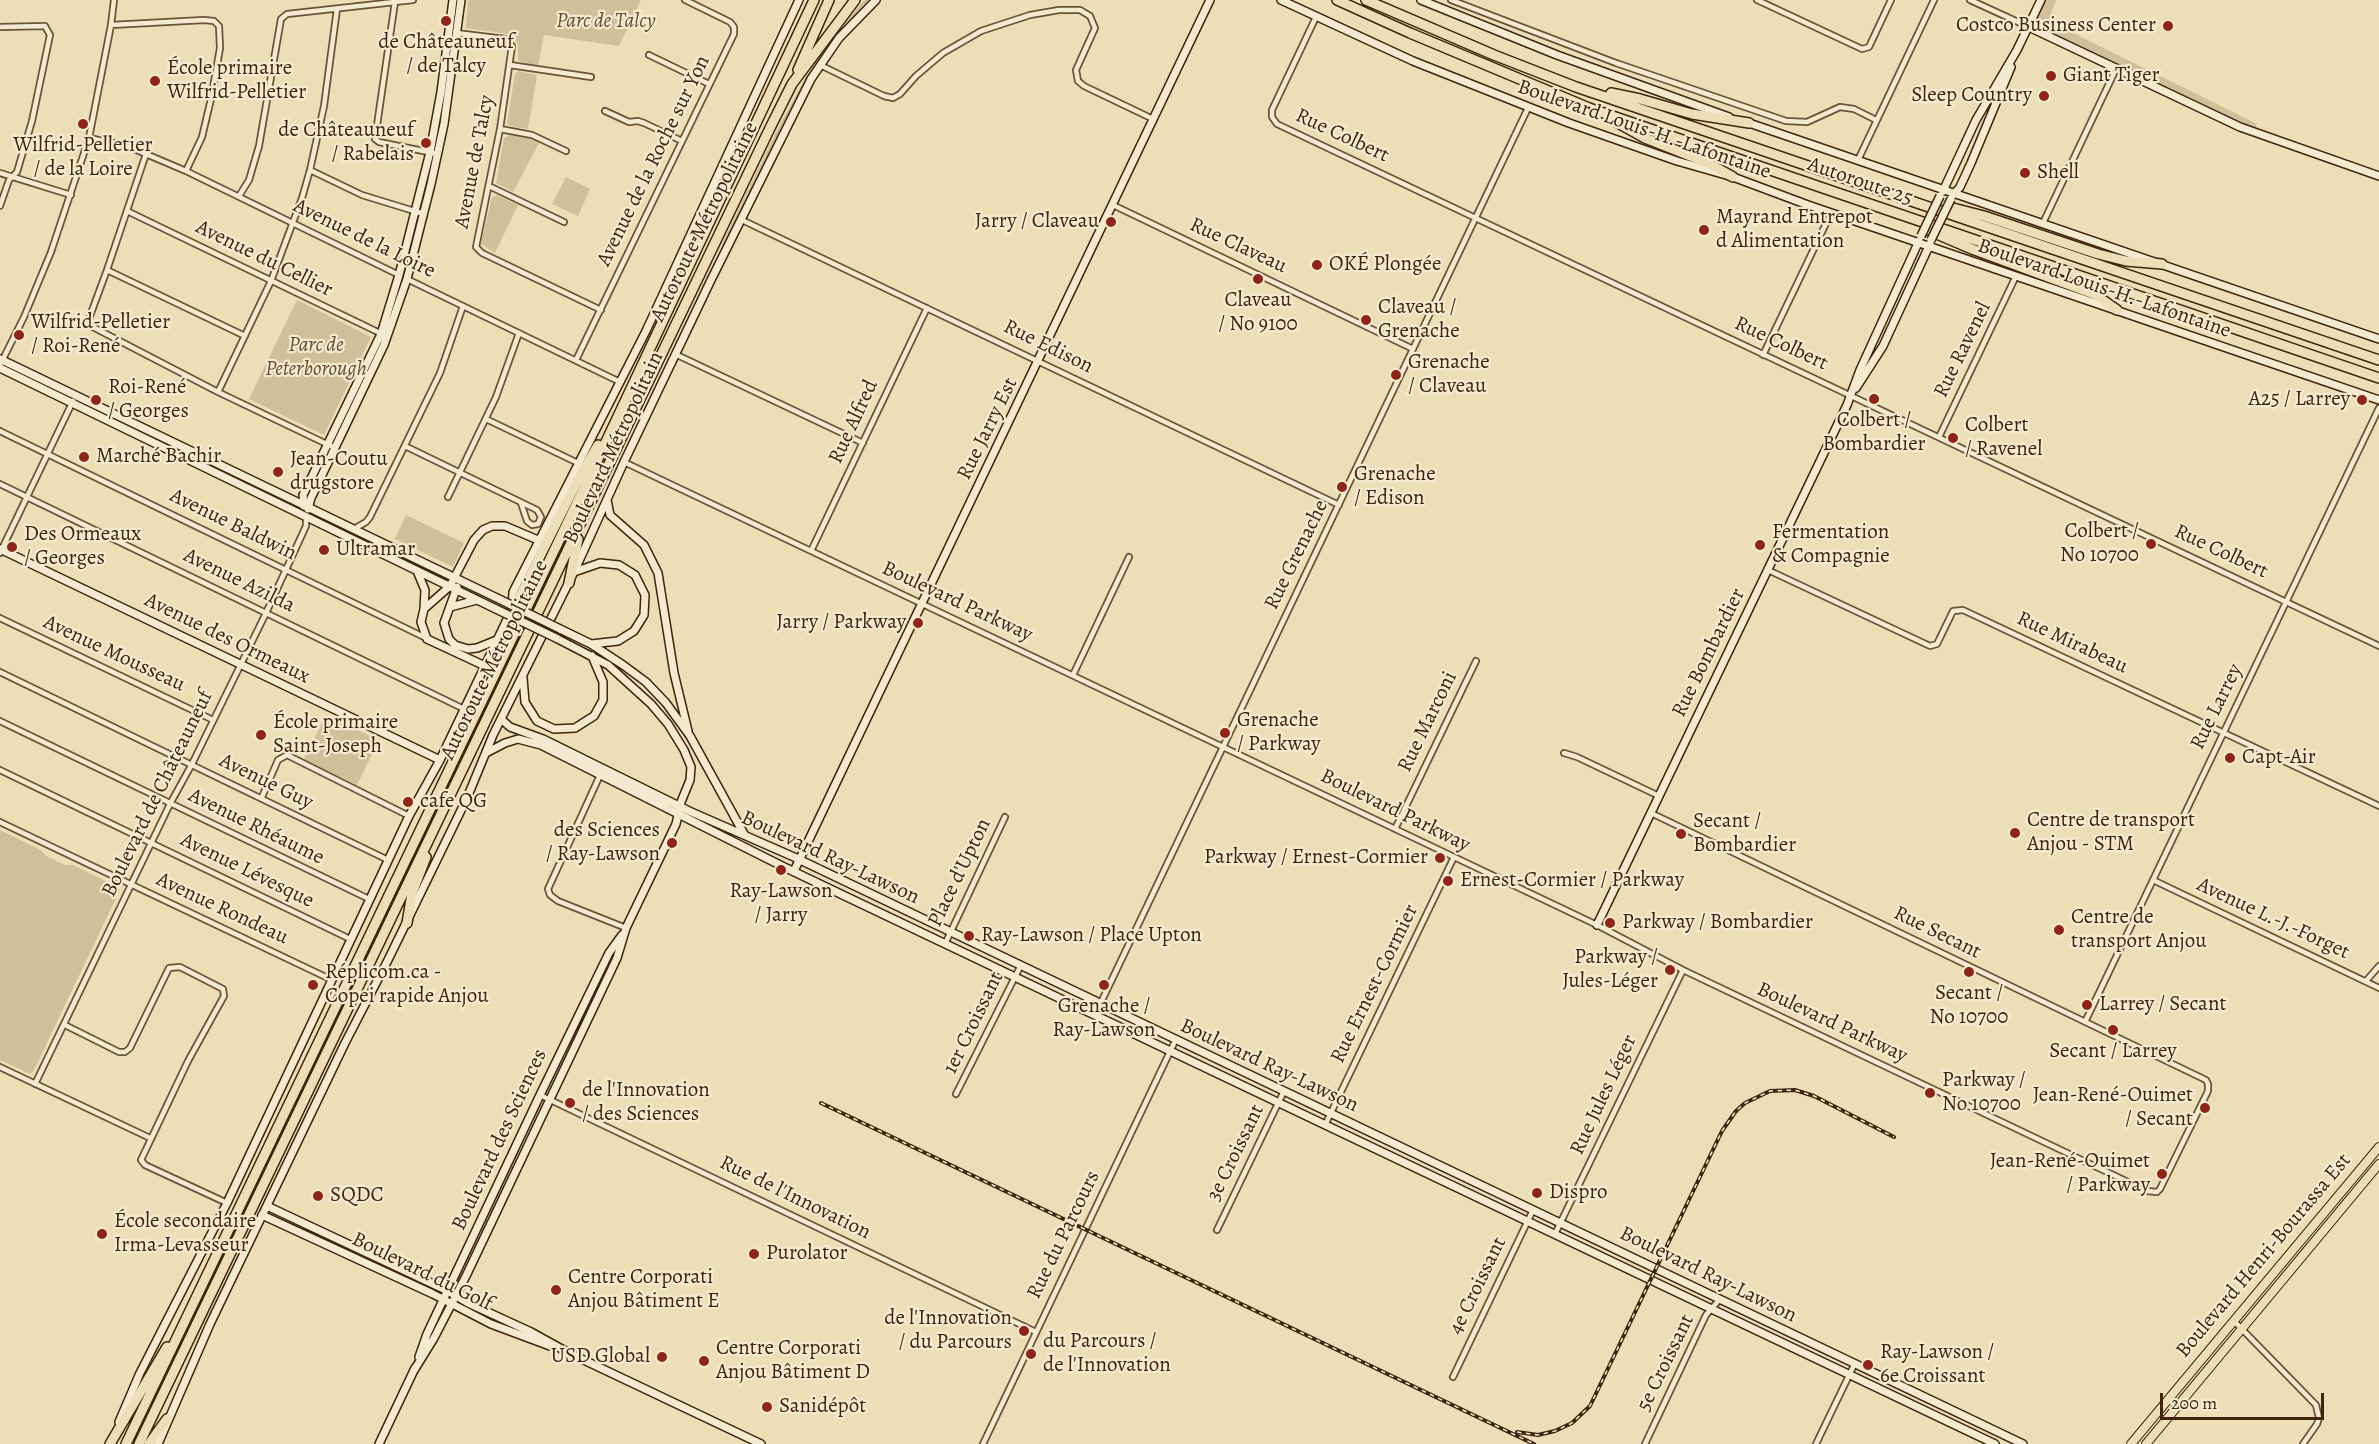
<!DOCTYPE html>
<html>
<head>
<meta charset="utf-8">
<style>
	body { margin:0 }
	#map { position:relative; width:2379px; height:1444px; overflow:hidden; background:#ecdfb7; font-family:Alegreya,serif }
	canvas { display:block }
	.scale { position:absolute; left:2160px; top:1393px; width:164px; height:27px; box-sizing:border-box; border:3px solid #3f250d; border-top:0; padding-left:8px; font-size:18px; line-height:21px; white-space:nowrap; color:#3f250d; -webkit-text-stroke:4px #f3ead0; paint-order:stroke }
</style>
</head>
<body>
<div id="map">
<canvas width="2379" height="1444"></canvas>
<div class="scale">200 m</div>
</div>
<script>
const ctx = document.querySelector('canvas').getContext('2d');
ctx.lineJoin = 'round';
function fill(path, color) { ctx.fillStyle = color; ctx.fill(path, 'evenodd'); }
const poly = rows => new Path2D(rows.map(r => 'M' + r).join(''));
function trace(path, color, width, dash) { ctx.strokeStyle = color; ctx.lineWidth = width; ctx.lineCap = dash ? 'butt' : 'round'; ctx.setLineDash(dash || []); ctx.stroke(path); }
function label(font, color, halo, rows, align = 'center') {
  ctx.font = font + ' Alegreya,serif'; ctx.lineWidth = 4.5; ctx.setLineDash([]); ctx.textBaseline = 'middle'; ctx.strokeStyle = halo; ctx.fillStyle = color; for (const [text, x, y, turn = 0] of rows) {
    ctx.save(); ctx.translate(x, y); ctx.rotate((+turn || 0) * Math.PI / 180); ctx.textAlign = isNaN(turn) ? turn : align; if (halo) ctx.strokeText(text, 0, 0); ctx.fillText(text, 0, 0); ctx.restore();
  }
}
const green = poly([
	[468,0,641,0,619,46,544,35,538,66,518,61,518,46,515,40,508,34,466,28],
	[864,0,869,0,836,35,805,82,739,216,717,254,776,132,809,71,825,47],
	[2042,0,2056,0,2050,16,2051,21,2057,25,2257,124,2254,132,2029,27],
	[518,71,537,75,528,129,510,126,507,123,515,74],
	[510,135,533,139,539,143,513,192,496,183,504,138],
	[566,177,590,189,578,216,552,204],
	[497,195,518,205,495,253,481,244,492,197],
	[297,300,371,337,324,435,249,399],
	[406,515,464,543,453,567,395,539],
	[326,715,379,740,357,785,304,759],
	[0,830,41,850,46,856,65,865,73,865,118,887,120,890,33,1072,30,1074,0,1060]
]);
const street = poly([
	[1451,0,1616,63,1786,121,1807,122,1840,107,1854,109,1876,120],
	[1757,0,1862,49,1869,47,1891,0],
	[1970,0,2029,27],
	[395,2,375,139,379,142,438,154],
	[1316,17,1272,110,1272,117,1277,124,2379,646],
	[111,25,204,20,214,21,219,26,220,48,211,99,202,137,186,171],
	[0,27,45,26,50,35,32,121,17,172,9,180,0,206],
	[456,33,505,39,512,46,500,129,476,247,482,253,601,310],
	[649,55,709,84],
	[510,65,591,77],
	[820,65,884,96,893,98,900,94,916,76,943,53,981,31,1030,15,1059,10,1080,10,1090,16,1095,28,1076,70,1078,81,1084,86,1153,119],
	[605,111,629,122,638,121,644,123,682,141],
	[500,129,532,135,566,151],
	[89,138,127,146,186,171,399,275],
	[146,154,107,270,87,324,218,392,335,448],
	[1858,160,1934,0],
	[310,170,362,195,424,214],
	[0,173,71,195],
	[489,186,564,222],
	[239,196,249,180,259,146,281,19,287,14,413,0],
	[1113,205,1413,349],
	[127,211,384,335],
	[742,220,1339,505],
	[2043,223,2116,69],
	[107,270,245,336],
	[407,279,620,382],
	[675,354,863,443],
	[1763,355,1831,213],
	[576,360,734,34,734,27,730,22,685,0],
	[1,363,24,317,51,252,89,138,111,25,114,0],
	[218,392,271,281,302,198,310,170,324,106,337,9],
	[486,419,578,463],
	[0,431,426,638],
	[1939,437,2016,276],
	[405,446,537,510,541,517,538,524,532,525,527,521,521,503],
	[624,462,1597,925,1683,970,2147,1191,2157,1192,2160,1189,2208,1091,2208,1084,2206,1080,1651,813],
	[0,484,464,709],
	[448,497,496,397,519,333],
	[354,529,366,522,370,517,440,373,463,306],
	[811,551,927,308],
	[0,553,73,401],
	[1768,570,1930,646,1937,644,1953,611,1963,610,2379,806],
	[0,618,213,720],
	[0,672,388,860],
	[1073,675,1129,557],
	[0,721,369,899],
	[1564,753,1577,757,1659,796],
	[0,770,350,939],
	[601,773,548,889,550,895,558,901,626,928],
	[262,797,278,760,287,755,409,816],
	[0,822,332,980],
	[1395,829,1476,661],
	[2153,880,2379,988],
	[945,944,1005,817],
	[2366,981,2379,966],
	[1095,1015,1528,108],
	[2085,1022,2379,408],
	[65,1025,119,1052,125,1052,130,1048,169,968,180,967,223,989,224,996,188,1061,141,1160,145,1165,227,1203],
	[0,1067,150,1138],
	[35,1084,170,804,192,764,266,613,306,526,306,517],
	[956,1094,1021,965],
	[540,1095,1036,1332],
	[1325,1125,1454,857],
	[1217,1230,1284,1091],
	[1555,1234,1683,970],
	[2234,1321,2316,1405,2319,1418,2317,1424,2303,1444],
	[1453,1377,1533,1210],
	[983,1444,1176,1039],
	[1645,1444,1706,1315,1720,1299],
	[1816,1444,1855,1363]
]);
const secondary = poly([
	[1281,0,1413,61,1569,123,1677,161,1733,177,1808,205,2379,400],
	[1421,0,1557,55,1729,117],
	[2029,27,2240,127,2379,176],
	[1746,122,2379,339],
	[1943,191,1976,120,2017,50,2041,0],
	[1953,195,1960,187,1971,163,2011,67],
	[0,359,501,600],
	[0,368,496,609],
	[1856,388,1883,346,1930,244],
	[607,500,610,515,644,545,658,573,674,673,688,731],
	[304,506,303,495,381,334,399,275,430,152,441,92,453,0],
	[308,509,311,498,384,345,407,279,431,184,444,124,461,0],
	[0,549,440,760],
	[417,571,425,590,424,609,421,622,427,639,485,666],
	[574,572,600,563,619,565,635,575,645,595,644,615,634,631,618,641,591,644],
	[457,587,444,623,449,639,455,645,468,649,477,648,497,640],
	[450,607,477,600],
	[424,609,450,586,474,540,483,530,492,526,505,526,538,540],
	[560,629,591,644,623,665,646,682,666,703,690,736,744,834],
	[523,678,525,702,537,721,554,729,575,728,594,716,603,700,603,682,592,656],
	[501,719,510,727,543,739,689,811,794,857,2023,1444],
	[486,753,505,743,518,739,541,745,784,867,1995,1444],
	[794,871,1210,0],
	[1597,925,1847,405,1860,370,1919,241],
	[267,1206,448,1291,468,1303,531,1332,569,1353,761,1444],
	[262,1215,433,1294,491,1324,550,1346],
	[419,1357,427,1334,540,1095,609,953,622,935],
	[413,1372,434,1338,466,1276,617,958,626,928,676,824,681,802,690,780,691,767,684,750,668,724,651,704,608,665,556,638],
	[119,1422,140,1373,227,1203,409,816,440,760,491,653,512,609,513,592,646,331,799,0],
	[158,1444,210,1324,345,1043,388,960,467,798,493,735,574,572,624,462,711,280,811,79,839,38,876,0],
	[379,1444,415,1368]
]);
const primary = poly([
	[2131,1444,2379,1147],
	[2146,1444,2379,1164]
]);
const highway = poly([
	[1337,0,1410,33,1589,108,2379,378],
	[1366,0,1494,55,1576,87,2379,360],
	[798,70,829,0],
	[1611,93,1640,99,1692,114,1749,123],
	[1618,123,1645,138,1708,163,1733,177],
	[1953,208,1984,216,2098,254,2126,261,2162,264],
	[1930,231,1972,249,2094,294,2117,310],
	[569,583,578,539],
	[512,609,522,592,580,476,598,445],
	[407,923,412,893,426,857],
	[110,1444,167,1347],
	[126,1444,588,480,814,0],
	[139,1444,770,128,792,84,855,0],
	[149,1444,167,1419]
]);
const rail = poly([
	[821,1103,1534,1444],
	[1517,1432,1538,1435,1555,1431,1572,1423,1590,1406,1722,1131,1736,1111,1745,1103,1770,1091,1795,1090,1814,1096,1894,1137]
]);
const secondaryBridge = poly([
	[1921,236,1940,196],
	[1931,240,1951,199],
	[501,600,560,629],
	[496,609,556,638]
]);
const markers = [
	[446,21,6,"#8f2418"],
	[2168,26,6,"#8f2418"],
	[2051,76,6,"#8f2418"],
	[155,81,6,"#8f2418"],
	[2044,96,6,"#8f2418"],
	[83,124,6,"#8f2418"],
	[426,143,6,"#8f2418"],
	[2025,173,6,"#8f2418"],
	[1111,222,6,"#8f2418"],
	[1704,230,6,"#8f2418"],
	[1317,265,6,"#8f2418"],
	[1258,279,6,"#8f2418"],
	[1366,320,6,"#8f2418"],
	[19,335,6,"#8f2418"],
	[1396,375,6,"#8f2418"],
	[1874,399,6,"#8f2418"],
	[96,400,6,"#8f2418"],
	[2362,400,6,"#8f2418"],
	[1953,438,6,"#8f2418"],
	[84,457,6,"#8f2418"],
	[278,472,6,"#8f2418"],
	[1342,487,6,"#8f2418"],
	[2151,544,6,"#8f2418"],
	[1760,545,6,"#8f2418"],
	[12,547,6,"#8f2418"],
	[324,550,6,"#8f2418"],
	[918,623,6,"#8f2418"],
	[1225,733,6,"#8f2418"],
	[261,735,6,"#8f2418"],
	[2230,758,6,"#8f2418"],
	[408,802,6,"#8f2418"],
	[2015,833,6,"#8f2418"],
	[1681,834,6,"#8f2418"],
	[672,843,6,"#8f2418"],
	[1440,858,6,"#8f2418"],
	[781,870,6,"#8f2418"],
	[1448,881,6,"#8f2418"],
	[1610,923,6,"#8f2418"],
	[2059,930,6,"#8f2418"],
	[969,936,6,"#8f2418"],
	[1670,970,6,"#8f2418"],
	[1969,972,6,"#8f2418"],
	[313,985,6,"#8f2418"],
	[1104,985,6,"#8f2418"],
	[2087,1005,6,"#8f2418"],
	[2113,1030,6,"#8f2418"],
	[1930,1093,6,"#8f2418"],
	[570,1103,6,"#8f2418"],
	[2205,1108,6,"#8f2418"],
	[2162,1174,6,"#8f2418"],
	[1537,1193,6,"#8f2418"],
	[318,1196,6,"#8f2418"],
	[102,1234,6,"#8f2418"],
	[754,1254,6,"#8f2418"],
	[556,1290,6,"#8f2418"],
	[1024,1331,6,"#8f2418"],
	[1031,1354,6,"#8f2418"],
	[662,1357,6,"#8f2418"],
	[704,1361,6,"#8f2418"],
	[1868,1365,6,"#8f2418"],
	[767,1407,6,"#8f2418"]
];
const parkNames = [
	["Parc de Talcy",606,22],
	["Parc de",316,346],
	["Peterborough",316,370]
];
const poiNames = [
	["Costco Business Center",2156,26,"right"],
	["de Châteauneuf",446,43,"center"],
	["/ de Talcy",446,67,"center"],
	["École primaire",167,69],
	["Wilfrid-Pelletier",167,93],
	["Giant Tiger",2063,76],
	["Sleep Country",2032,96,"right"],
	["de Châteauneuf",414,131,"right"],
	["/ Rabelais",414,155,"right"],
	["Wilfrid-Pelletier",83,146,"center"],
	["/ de la Loire",83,170,"center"],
	["Shell",2037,173],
	["Mayrand Entrepot",1716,218],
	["d Alimentation",1716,242],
	["Jarry / Claveau",1099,222,"right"],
	["OKÉ Plongée",1329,265],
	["Claveau",1258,301,"center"],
	["/ No 9100",1258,325,"center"],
	["Claveau /",1378,308],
	["Grenache",1378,332],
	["Wilfrid-Pelletier",31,323],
	["/ Roi-René",31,347],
	["Grenache",1408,363],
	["/ Claveau",1408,387],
	["Roi-René",108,388],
	["/ Georges",108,412],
	["A25 / Larrey",2350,400,"right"],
	["Colbert /",1874,421,"center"],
	["Bombardier",1874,445,"center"],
	["Colbert",1965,426],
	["/ Ravenel",1965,450],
	["Marché Bachir",96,457],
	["Jean-Coutu",290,460],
	["drugstore",290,484],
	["Grenache",1354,475],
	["/ Edison",1354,499],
	["Colbert /",2139,532,"right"],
	["No 10700",2139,556,"right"],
	["Fermentation",1772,533],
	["& Compagnie",1772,557],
	["Des Ormeaux",24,535],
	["/ Georges",24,559],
	["Ultramar",336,550],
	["Jarry / Parkway",906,623,"right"],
	["Grenache",1237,721],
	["/ Parkway",1237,745],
	["École primaire",273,723],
	["Saint-Joseph",273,747],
	["Capt-Air",2242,758],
	["cafe QG",420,802],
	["Centre de transport",2027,821],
	["Anjou - STM",2027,845],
	["Secant /",1693,822],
	["Bombardier",1693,846],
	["des Sciences",660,831,"right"],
	["/ Ray-Lawson",660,855,"right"],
	["Parkway / Ernest-Cormier",1428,858,"right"],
	["Ernest-Cormier / Parkway",1460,881],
	["Ray-Lawson",781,892,"center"],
	["/ Jarry",781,916,"center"],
	["Centre de",2071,918],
	["transport Anjou",2071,942],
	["Parkway / Bombardier",1622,923],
	["Ray-Lawson / Place Upton",981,936],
	["Parkway /",1658,958,"right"],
	["Jules-Léger",1658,982,"right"],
	["Réplicom.ca -",325,973],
	["Copei rapide Anjou",325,997],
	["Secant /",1969,994,"center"],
	["No 10700",1969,1018,"center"],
	["Larrey / Secant",2099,1005],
	["Grenache /",1104,1007,"center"],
	["Ray-Lawson",1104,1031,"center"],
	["Secant / Larrey",2113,1052,"center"],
	["Parkway /",1942,1081],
	["No 10700",1942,1105],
	["de l'Innovation",582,1091],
	["/ des Sciences",582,1115],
	["Jean-René-Ouimet",2193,1096,"right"],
	["/ Secant",2193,1120,"right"],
	["Jean-René-Ouimet",2150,1162,"right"],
	["/ Parkway",2150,1186,"right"],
	["Dispro",1549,1193],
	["SQDC",330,1196],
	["École secondaire",114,1222],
	["Irma-Levasseur",114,1246],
	["Purolator",766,1254],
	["Centre Corporati",568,1278],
	["Anjou Bâtiment E",568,1302],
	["de l'Innovation",1012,1319,"right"],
	["/ du Parcours",1012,1343,"right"],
	["du Parcours /",1043,1342],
	["de l'Innovation",1043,1366],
	["Centre Corporati",716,1349],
	["Anjou Bâtiment D",716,1373],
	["Ray-Lawson /",1880,1353],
	["6e Croissant",1880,1377],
	["USD Global",650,1357,"right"],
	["Sanidépôt",779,1407]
];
const streetNames = [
	["Boulevard Louis-H.-Lafontaine",1644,130,19],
	["Rue Colbert",1342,136,25],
	["Avenue de la Roche sur Yon",654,161,-64],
	["Avenue de Talcy",475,162,-79],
	["Autoroute 25",1860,182,19],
	["Autoroute Métropolitaine",705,222,-64],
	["Avenue de la Loire",364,239,26],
	["Rue Claveau",1238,246,25],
	["Avenue du Cellier",264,259,26],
	["Boulevard Louis-H.-Lafontaine",2104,289,19],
	["Rue Colbert",1781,344,25],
	["Rue Edison",1048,347,26],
	["Rue Ravenel",1963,350,-64],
	["Rue Alfred",854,422,-65],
	["Rue Jarry Est",988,429,-64],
	["Boulevard Métropolitain",614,448,-65],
	["Avenue Baldwin",233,525,26],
	["Rue Colbert",2221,552,25],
	["Rue Grenache",1297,555,-64],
	["Avenue Azilda",239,581,26],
	["Boulevard Parkway",957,602,25],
	["Avenue des Ormeaux",227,639,26],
	["Rue Mirabeau",2072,643,25],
	["Rue Bombardier",1709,653,-64],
	["Avenue Mousseau",114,654,25],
	["Autoroute Métropolitaine",495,660,-64],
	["Rue Larrey",2217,707,-64],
	["Rue Marconi",1428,722,-64],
	["Avenue Guy",266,782,26],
	["Boulevard de Châteauneuf",158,794,-64],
	["Boulevard Parkway",1395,811,26],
	["Avenue Rhéaume",256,827,26],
	["Boulevard Ray-Lawson",830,858,25],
	["Avenue Lévesque",247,871,26],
	["Place d'Upton",960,873,-64],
	["Avenue Rondeau",222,909,25],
	["Avenue L.-J.-Forget",2273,919,25],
	["Rue Secant",1937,933,26],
	["Rue Ernest-Cormier",1375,984,-64],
	["1er Croissant",974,1023,-64],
	["Boulevard Parkway",1832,1023,25],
	["Boulevard Ray-Lawson",1269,1066,25],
	["Rue Jules Léger",1604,1095,-65],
	["Boulevard des Sciences",500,1140,-65],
	["3e Croissant",1236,1153,-64],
	["Rue de l'Innovation",795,1198,26],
	["Rue du Parcours",1064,1235,-64],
	["Boulevard Henri-Bourassa Est",2264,1256,-50],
	["Boulevard du Golf",422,1272,26],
	["Boulevard Ray-Lawson",1708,1275,26],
	["4e Croissant",1478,1286,-64],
	["5e Croissant",1666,1363,-64]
];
fill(green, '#cfbf9a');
trace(street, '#6a5438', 8);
trace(secondary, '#3f250d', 10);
trace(primary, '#3f250d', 10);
trace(highway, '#3f250d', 12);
trace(street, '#f3ead0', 4.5);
trace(secondary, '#f3ead0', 7);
trace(primary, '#ecdfb7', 8);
trace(highway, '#ecdfb7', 9);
trace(rail, '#3f250d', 4);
trace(rail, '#f3ead0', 1.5, [4.5]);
trace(secondaryBridge, '#3f250d', 10, []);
trace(secondaryBridge, '#f3ead0', 7);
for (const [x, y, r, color] of markers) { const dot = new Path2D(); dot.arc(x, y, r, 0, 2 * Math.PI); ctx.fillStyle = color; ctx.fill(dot); trace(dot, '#f3ead0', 2); }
label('italic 21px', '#634c30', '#f3ead0', parkNames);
label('21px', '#3f250d', '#f3ead0', poiNames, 'left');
label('21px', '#3f250d', '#f3ead0', streetNames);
</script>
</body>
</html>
